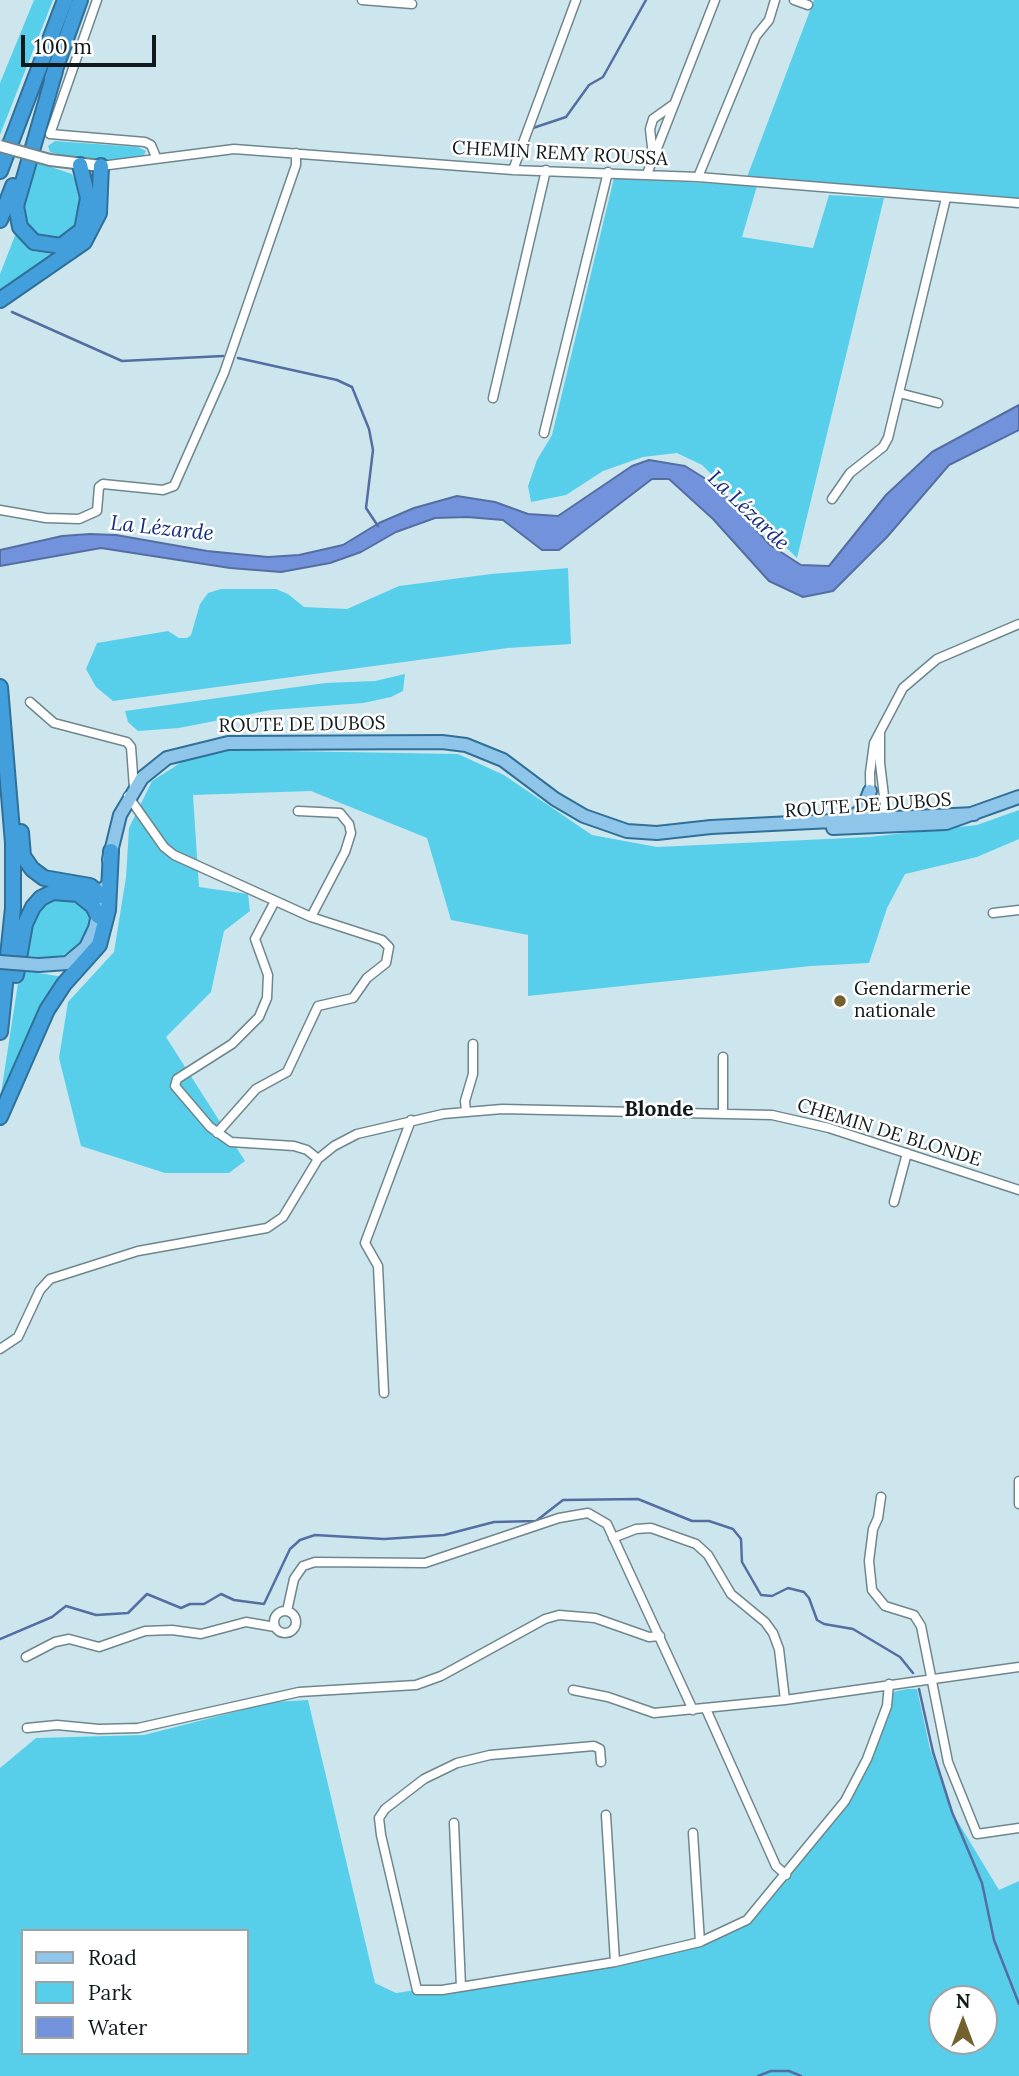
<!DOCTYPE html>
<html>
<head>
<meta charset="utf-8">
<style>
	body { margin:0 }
	#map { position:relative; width:1019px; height:2076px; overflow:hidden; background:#cde6ed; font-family:Lora,serif }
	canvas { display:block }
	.legend { position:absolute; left:21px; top:1929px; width:228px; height:126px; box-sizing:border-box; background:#fff; border:2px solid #9fa3a4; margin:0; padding:9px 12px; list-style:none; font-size:21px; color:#10191b }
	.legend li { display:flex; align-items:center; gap:14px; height:35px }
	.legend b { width:35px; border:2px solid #9fa3a4 }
	.north { position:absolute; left:928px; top:1985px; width:70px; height:70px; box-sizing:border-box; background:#fff; border:2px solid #9fa3a4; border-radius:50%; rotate:0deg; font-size:19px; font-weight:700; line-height:28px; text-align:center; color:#10191b }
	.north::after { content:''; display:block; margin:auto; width:24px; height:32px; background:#736230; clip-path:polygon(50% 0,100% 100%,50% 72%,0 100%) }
	.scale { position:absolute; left:21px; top:35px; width:135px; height:32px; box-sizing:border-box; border:4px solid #10191b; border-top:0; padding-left:9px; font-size:21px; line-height:24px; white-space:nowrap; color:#10191b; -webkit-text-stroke:5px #fff; paint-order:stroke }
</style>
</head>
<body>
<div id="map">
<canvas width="1019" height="2076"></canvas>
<ul class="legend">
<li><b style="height:9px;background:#8ec5e9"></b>Road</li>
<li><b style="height:19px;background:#57cfeb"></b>Park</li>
<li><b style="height:19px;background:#7292dc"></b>Water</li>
</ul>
<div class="north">N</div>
<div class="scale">100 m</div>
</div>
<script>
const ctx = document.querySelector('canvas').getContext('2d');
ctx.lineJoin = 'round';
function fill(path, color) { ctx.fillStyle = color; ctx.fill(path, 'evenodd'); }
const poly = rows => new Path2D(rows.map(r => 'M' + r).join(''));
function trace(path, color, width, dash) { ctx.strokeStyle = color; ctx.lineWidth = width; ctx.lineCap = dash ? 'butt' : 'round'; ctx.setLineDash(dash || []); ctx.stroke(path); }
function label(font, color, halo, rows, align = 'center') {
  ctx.font = font + ' Lora,serif'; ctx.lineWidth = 5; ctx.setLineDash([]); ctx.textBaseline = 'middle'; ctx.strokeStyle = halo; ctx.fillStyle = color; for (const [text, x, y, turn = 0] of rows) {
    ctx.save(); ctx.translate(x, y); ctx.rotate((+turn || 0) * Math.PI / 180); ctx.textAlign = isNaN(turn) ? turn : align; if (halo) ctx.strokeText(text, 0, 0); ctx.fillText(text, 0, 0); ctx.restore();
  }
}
const green = poly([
	[34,0,53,0,0,135,0,83],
	[814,0,1019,0,1019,199,747,177],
	[55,141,138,147,146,151,144,155,114,160,81,161,50,152,48,146],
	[33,161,72,174,83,198,77,227,57,241,32,234,21,212],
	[614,178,757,186,742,237,813,248,829,195,884,198,797,558,702,465,677,453,643,457,603,471,566,495,531,502,528,486,537,460,552,435],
	[16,233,34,251,58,255,0,293,0,274],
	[568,568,571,644,508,648,113,701,96,687,86,669,97,643,168,631,179,638,187,638,191,635,200,604,208,593,221,589,276,589,288,594,304,607,347,609,399,586,491,574],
	[405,674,403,691,391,697,363,703,271,710,179,728,138,731,128,722,125,711,325,683,375,681],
	[227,750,458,754,504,775,592,835,657,847,869,837,977,825,1019,810,1019,839,977,857,905,874,887,908,869,963,811,966,528,996,528,935,451,920,427,838,311,791,193,795,199,887,248,894,250,911,224,931,211,992,166,1037,245,1161,229,1173,165,1173,81,1146,59,1058,68,1002,114,952,126,877,129,828,152,781,188,758],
	[75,897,90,911,89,926,78,945,59,958,25,956,30,931,45,903,51,898],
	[20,970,64,977,30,1032,0,1100],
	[907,1689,917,1689,930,1749,952,1812,999,1890,1019,1881,1019,2076,0,2076,0,1768,36,1738,144,1735,273,1702,308,1700,375,1983,396,1993,663,1952,747,1920,861,1774,888,1693],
	[23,1931,247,1931,247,2053,23,2053],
	[942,1999,984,1999,984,2041,942,2041]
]);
const water = poly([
	[1019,405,1019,430,949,465,887,537,833,591,803,597,769,581,713,519,669,479,652,479,559,550,542,550,503,520,467,517,435,518,396,532,361,552,330,563,281,572,230,568,101,548,0,566,0,550,62,536,90,534,116,535,207,551,268,557,299,555,343,545,379,523,414,508,457,496,495,502,528,514,558,516,632,466,649,460,685,466,717,486,770,545,801,565,829,566,886,495,932,452,1019,405]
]);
const stream = poly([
	[533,128,566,117,589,85,603,77,646,0],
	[12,312,122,361,223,356],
	[238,358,337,380,352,387,369,429,373,450,366,508,378,526],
	[0,1639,52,1617,66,1606,96,1615,128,1613,147,1594,181,1608,190,1604,204,1604,221,1594,234,1600,264,1604,290,1549,300,1540,315,1535,384,1539,444,1535,494,1522,536,1521,563,1500,638,1499,692,1521,709,1521,733,1529,741,1539,742,1562,761,1595,772,1596,788,1588,804,1592,809,1598,817,1620,824,1624,853,1629,900,1657,913,1673],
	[919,1689,933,1752,952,1812,982,1883,994,1940,1019,2004],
	[758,2076,771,2071,789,2071,801,2076]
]);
const street = poly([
	[97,0,50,134,145,142,151,145,156,157],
	[362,0,412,4],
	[794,0,808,5],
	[653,156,650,129,653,119,674,104],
	[101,166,234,149,513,170,698,177,1019,203],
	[513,170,576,0],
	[647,174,715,0],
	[698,177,756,36,769,20,775,0],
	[899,393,938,403],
	[493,398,546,170],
	[544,433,608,172],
	[832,499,850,473,883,447,888,438,946,198],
	[0,510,46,518,79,519,97,511,99,487,103,484,163,490,174,486,224,373,296,165,296,153],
	[30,702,54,723,127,742,131,747,134,788],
	[880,733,880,763,887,821],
	[128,796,164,847,174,855,311,917,382,940,389,947,386,963,367,978,353,998,318,1006,287,1072,256,1089,217,1133],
	[298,811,340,813,349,824,351,833,345,852,311,917],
	[871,823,870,773,874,743,903,688,937,659,1019,624],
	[275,901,255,939,268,975,267,998,259,1017,232,1044,177,1079,175,1086,210,1127,231,1142,294,1146,307,1150,318,1159],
	[993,913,1019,910],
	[466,1111,465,1101,473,1074,473,1044],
	[723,1112,723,1057],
	[894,1202,907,1153],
	[0,1349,18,1337,40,1290,50,1279,138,1251,267,1228,283,1217,318,1159,334,1146,357,1134,443,1114,502,1109,772,1115,829,1128,1019,1190],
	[384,1393,378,1266,365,1243,411,1120],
	[1019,1481,1019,1504],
	[881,1497,878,1518,873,1529,869,1561,872,1590,885,1606,914,1615,921,1626,948,1762,977,1834,1019,1828],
	[613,1538,636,1529,651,1528,696,1544,708,1555,731,1594,765,1622,773,1633,779,1649,785,1700],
	[287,1611,294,1579,303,1566,315,1562,425,1563,559,1518,588,1513,607,1524,693,1710],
	'274 1622a11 11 0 1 1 22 0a11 11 0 1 1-22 0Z',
	[26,1657,55,1642,69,1639,99,1647,145,1631,172,1630,201,1634,246,1622,275,1627],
	[573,1690,608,1697,654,1713,785,1700,1019,1667],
	[706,1709,776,1866,786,1875],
	[27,1728,57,1725,99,1729,138,1728,299,1692,416,1685,441,1676,545,1619,559,1615,595,1618,649,1637,660,1636],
	[601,1762,600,1749,594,1746,490,1755,457,1763,424,1779,385,1809,379,1818,381,1835,417,1990,442,1990,615,1962,700,1942],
	[606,1815,615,1962],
	[454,1823,461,1987],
	[693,1833,700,1942,747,1920,845,1801,867,1759,887,1706,889,1684]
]);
const secondary = poly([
	[50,160,101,166]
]);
const primary = poly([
	[851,818,863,809,870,791],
	[833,828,946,823,1019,797],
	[109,860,120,815,142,778,167,758,228,743,442,742,466,745,503,760,555,799,584,816,627,831,657,833,711,827,974,814],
	[39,965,67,963,86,947,95,928,104,888]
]);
const highway = poly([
	[55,71,16,206,20,227,34,242,61,246,82,230,88,198,80,165],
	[52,78,80,0],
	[0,171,65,0],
	[0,220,13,186],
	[0,300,84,242,99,213,101,166],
	[0,687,13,843,13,908,0,1032],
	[21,832,23,856,32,869,44,878,90,886,102,896],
	[16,975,25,924,33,907,41,898,53,892,78,894,93,906,98,916],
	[0,1117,47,1010,64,984,99,945,108,910,111,851]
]);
const secondaryBridge = poly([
	[0,146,50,160]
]);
const primaryBridge = poly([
	[0,962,39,965]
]);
const markers = [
	[840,1001,7,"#736230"]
];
const streetNames = [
	["CHEMIN REMY ROUSSA",560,154,3],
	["ROUTE DE DUBOS",302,725,-1],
	["ROUTE DE DUBOS",868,806,-4],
	["CHEMIN DE BLONDE",889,1133,17]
];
const poiNames = [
	["Gendarmerie",854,990],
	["nationale",854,1012]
];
const waterNames = [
	["La Lézarde",748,511,44],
	["La Lézarde",162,529,6]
];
const neighbourhoodNames = [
	["Blonde",659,1110]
];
fill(green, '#57cfeb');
fill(water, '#7292dc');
trace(water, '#556ea2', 2);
trace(stream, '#556ea2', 2.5);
trace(street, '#6f868c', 11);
trace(secondary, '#6f868c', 14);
trace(primary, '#307098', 16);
trace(highway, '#307098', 18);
trace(street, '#fff', 8);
trace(secondary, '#fff', 10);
trace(primary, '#8ec5e9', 12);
trace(highway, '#429fdb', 14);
trace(secondaryBridge, '#6f868c', 14, []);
trace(primaryBridge, '#307098', 16, []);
trace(secondaryBridge, '#fff', 10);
trace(primaryBridge, '#8ec5e9', 12);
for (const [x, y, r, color] of markers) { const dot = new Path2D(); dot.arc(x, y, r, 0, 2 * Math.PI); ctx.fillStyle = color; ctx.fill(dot); trace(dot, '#fff', 2.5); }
label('19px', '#10191b', '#fff', streetNames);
label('19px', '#10191b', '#fff', poiNames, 'left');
label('italic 21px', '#132c82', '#fff', waterNames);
label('bold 21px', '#10191b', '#fff', neighbourhoodNames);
</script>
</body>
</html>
